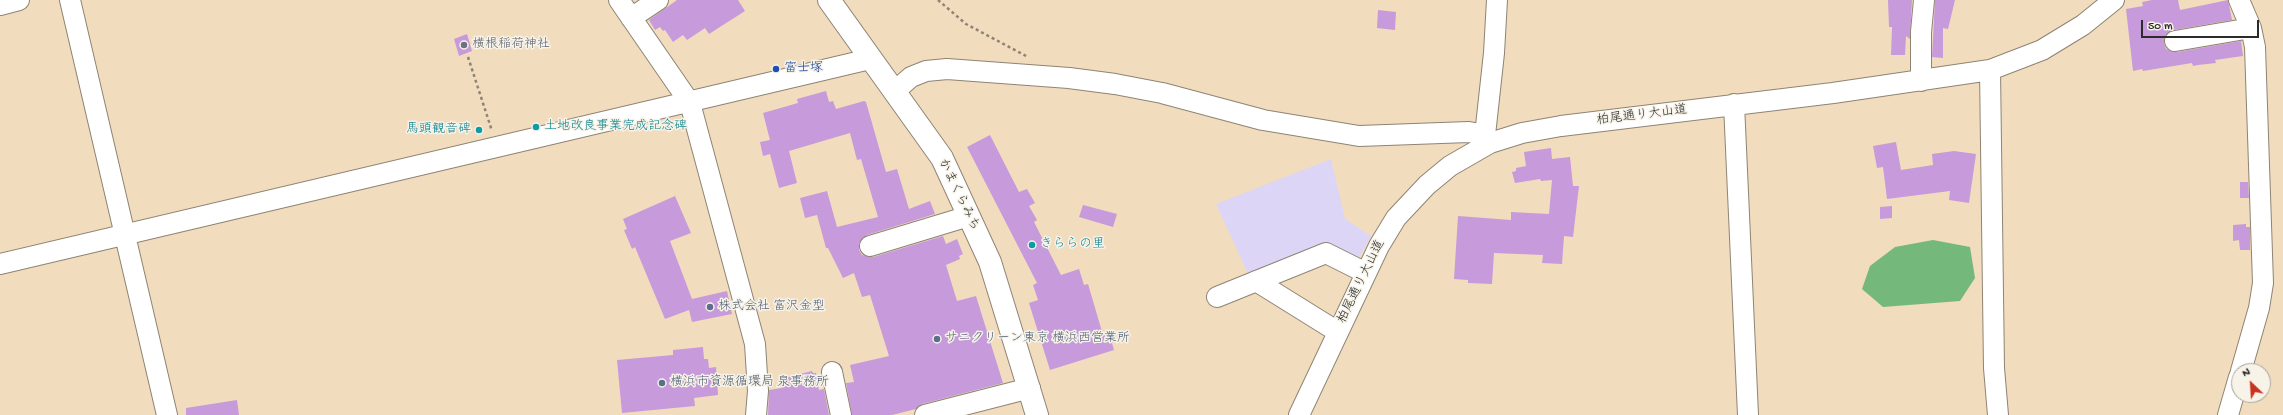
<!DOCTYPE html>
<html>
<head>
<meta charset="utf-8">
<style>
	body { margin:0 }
	#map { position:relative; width:2283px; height:415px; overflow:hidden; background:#f2dcbe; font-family:"Gochi Hand",sans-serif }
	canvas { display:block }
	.north { position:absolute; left:2231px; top:363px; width:40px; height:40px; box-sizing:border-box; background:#f7f3e8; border:1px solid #a5a39c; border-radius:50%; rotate:335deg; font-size:11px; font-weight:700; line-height:16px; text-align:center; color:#2b2b2b }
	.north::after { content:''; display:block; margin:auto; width:14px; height:18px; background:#c8321e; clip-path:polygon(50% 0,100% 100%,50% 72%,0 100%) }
	.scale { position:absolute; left:2141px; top:20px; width:118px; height:18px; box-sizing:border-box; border:2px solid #2b2b2b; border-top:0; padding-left:5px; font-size:12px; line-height:14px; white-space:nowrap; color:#2b2b2b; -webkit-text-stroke:3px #f7f3e8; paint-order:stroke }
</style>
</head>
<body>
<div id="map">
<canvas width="2283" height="415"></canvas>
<div class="north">N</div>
<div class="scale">50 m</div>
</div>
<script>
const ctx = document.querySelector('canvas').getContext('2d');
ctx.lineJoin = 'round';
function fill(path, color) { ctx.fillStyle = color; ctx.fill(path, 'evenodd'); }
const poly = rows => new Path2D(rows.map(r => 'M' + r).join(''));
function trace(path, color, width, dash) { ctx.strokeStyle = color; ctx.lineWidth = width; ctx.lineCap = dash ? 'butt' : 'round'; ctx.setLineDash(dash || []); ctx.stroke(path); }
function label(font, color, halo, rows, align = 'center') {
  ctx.font = font + ' "Gochi Hand","Klee One",sans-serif'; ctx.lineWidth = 3; ctx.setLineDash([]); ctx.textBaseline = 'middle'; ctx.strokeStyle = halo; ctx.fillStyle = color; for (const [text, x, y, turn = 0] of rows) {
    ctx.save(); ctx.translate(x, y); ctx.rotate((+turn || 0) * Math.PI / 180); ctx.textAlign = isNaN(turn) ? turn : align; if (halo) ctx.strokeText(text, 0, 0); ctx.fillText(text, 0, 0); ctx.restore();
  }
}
const built = poly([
	[1331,159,1345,219,1371,236,1357,261,1329,245,1250,278,1216,204]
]);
const forest = poly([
	[1933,240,1970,247,1975,278,1960,301,1883,307,1862,289,1870,266,1895,247]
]);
const building = poly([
	[677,0,738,0,745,11,709,34,705,28,687,40,683,35,673,42,665,30,663,31,660,27,655,30,649,20],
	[1888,0,1912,0,1910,39,1906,36,1905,55,1891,55,1892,27,1889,27],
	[1935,0,1955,0,1948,29,1943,28,1943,58,1932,57],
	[2152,0,2178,0,2180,10,2228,0,2232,20,2173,30,2164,37,2164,43,2166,49,2177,52,2241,41,2243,56,2215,60,2216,63,2198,65,2193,66,2192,63,2143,71,2142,69,2133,71,2126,9,2143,6,2142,2],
	[1378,10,1396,12,1395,30,1377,28],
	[467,34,472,51,459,56,454,39],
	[826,91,829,102,833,101,836,109,864,101,866,102,886,172,897,169,909,209,930,201,935,214,867,235,859,243,859,250,862,255,873,257,943,236,946,244,957,239,963,254,959,256,960,259,946,265,957,301,976,296,1003,383,922,404,916,409,892,415,852,415,846,383,854,382,850,365,889,356,870,295,862,297,854,273,843,278,828,248,826,248,817,215,805,218,800,198,827,191,837,227,878,217,861,159,857,160,850,133,789,151,797,183,779,188,770,154,763,156,760,142,770,140,763,113,798,103,797,99],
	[990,135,1019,192,1027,189,1035,203,1029,206,1037,220,1034,222,1061,275,1079,269,1084,285,1088,284,1103,335,1109,333,1114,350,1050,370,1029,303,1038,300,1033,285,1037,283,967,147],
	[1896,142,1901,170,1933,165,1932,154,1954,151,1976,154,1969,203,1949,200,1950,191,1887,199,1883,167,1877,168,1873,146],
	[1551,148,1552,159,1570,157,1573,186,1579,186,1573,237,1564,236,1562,264,1542,263,1543,255,1494,253,1492,284,1468,283,1468,280,1454,279,1458,216,1511,220,1511,212,1549,214,1552,180,1541,181,1540,179,1515,183,1512,172,1516,171,1516,168,1526,166,1524,152],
	[2240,182,2248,182,2249,198,2240,198],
	[675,196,691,233,670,241,692,299,727,291,732,314,692,322,689,310,665,319,635,247,632,249,624,230,627,229,623,219],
	[1083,205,1117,214,1113,227,1079,217],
	[1892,206,1892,218,1880,219,1880,207],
	[2246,224,2246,227,2250,227,2250,250,2240,250,2239,240,2233,241,2233,225],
	[703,347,704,359,708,359,709,368,716,367,718,395,694,398,695,406,622,413,617,360,673,355,673,350],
	[812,371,813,373,816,373,819,390,824,389,829,415,768,415,769,390,782,388,781,379],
	[237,400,239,415,186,415,186,408]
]);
const path = poly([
	[938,0,966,24,1028,57],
	[468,57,492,131]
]);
const minor = poly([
	[70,0,167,415],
	[619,0,690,103,755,344,758,391,756,415],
	[2239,0,2251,28,2255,47,2263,283,2259,308,2241,371],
	[0,5,19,0],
	[631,18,658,0],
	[2175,41,2251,28],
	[1990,70,1994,368,1998,415],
	[1921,81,1921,32,1924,0],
	[895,91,911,77,926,71,947,69,1069,78,1115,84,1162,93,1263,120,1359,136,1469,132,1485,135],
	[1734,104,1748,415],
	[1490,143,1485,135,1494,53,1497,0],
	[870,246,969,216],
	[0,264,870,59],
	[1256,281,1338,332],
	[1217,297,1326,253,1366,273],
	[832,372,841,415],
	[925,415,1030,388],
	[1299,415,1379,246,1396,218,1427,185,1450,166,1490,143,1522,133,1561,126,1833,93,1990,70,2042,50,2083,25,2114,0],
	[2228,415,2239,377]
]);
const major = poly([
	[829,0,942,158,990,262,1037,415]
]);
const markers = [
	[464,45,4,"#6b7280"],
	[776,69,4,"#1a4fb4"],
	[536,127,4,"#0f9aa8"],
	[479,130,4,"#0f9aa8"],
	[1032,245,4,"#0f9aa8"],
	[710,307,4,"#5c6f8a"],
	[937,339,4,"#5c6f8a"],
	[662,383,4,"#5c6f8a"]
];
const worshipNames = [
	["横根稲荷神社",472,45]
];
const transitNames = [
	["富士塚",784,69]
];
const streetNames = [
	["柏尾通り大山道",1642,116,-7],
	["かまくらみち",958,195,64],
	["柏尾通り大山道",1362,282,-64]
];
const cultureNames = [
	["土地改良事業完成記念碑",544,127],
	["馬頭観音碑",471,130,"right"],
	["きららの里",1040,245]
];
const serviceNames = [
	["株式会社 富沢金型",718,307],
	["サニクリーン東京 横浜西営業所",945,339],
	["横浜市資源循環局 泉事務所",670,383]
];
fill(built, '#dcd5f6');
fill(forest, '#74b87b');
fill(building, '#c79adb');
trace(minor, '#8e8474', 22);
trace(major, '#8e8474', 24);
trace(path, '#8e8474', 2.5, [3, 3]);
trace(minor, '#fff', 20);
trace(major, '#fff', 22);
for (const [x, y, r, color] of markers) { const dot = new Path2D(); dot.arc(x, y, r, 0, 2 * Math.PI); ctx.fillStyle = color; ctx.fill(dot); trace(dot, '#f7f3e8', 1.5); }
label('13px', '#5b616d', '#f7f3e8', worshipNames, 'left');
label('13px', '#164399', '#f7f3e8', transitNames, 'left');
label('13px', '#2b2b2b', '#f7f3e8', streetNames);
label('13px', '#0d838f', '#f7f3e8', cultureNames, 'left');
label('13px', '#4e5e75', '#f7f3e8', serviceNames, 'left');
</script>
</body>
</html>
